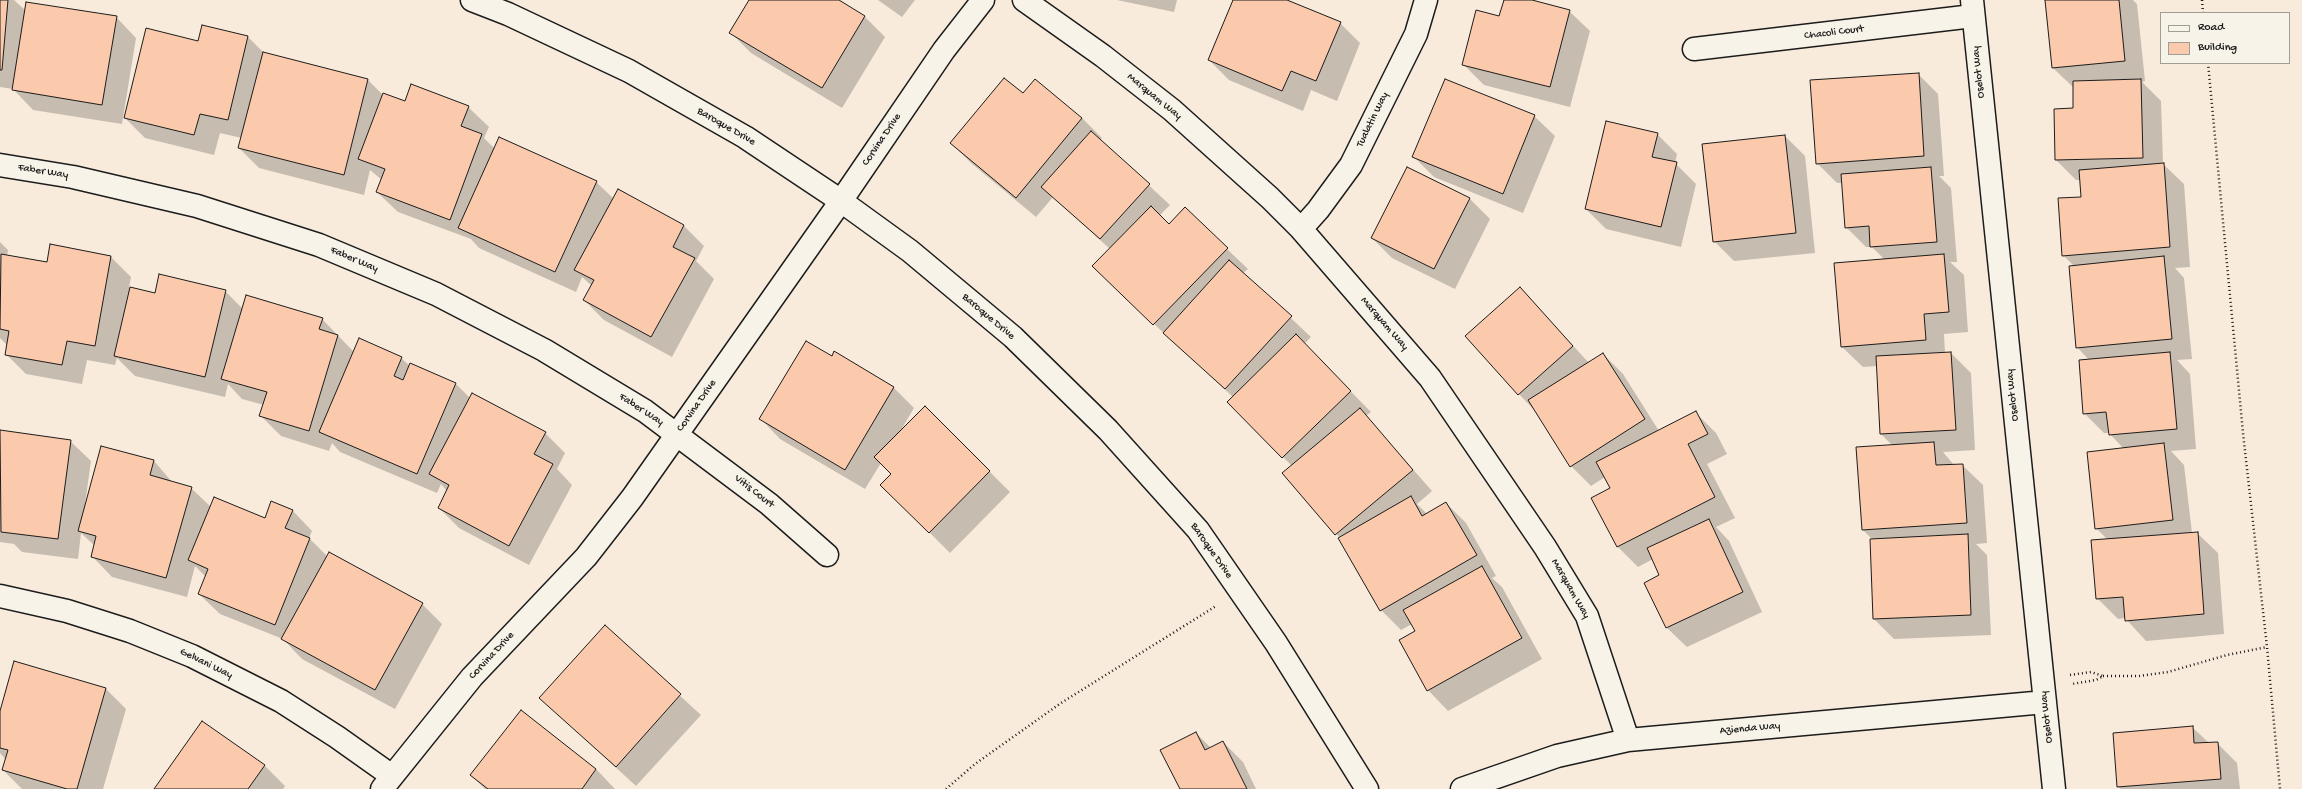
<!DOCTYPE html>
<html>
<head>
<meta charset="utf-8">
<style>
	body { margin:0 }
	#map { position:relative; width:2302px; height:789px; overflow:hidden; background:#f8ebdc; font-family:"Gochi Hand",sans-serif }
	canvas { display:block }
	.legend { position:absolute; left:2160px; top:12px; width:130px; height:52px; box-sizing:border-box; background:#f7f3e8; border:1px solid #9f9d96; margin:0; padding:5px 7px; list-style:none; font-size:12px; color:#1c1c1c }
	.legend li { display:flex; align-items:center; gap:8px; height:20px }
	.legend b { width:20px; border:1px solid #9f9d96 }
</style>
</head>
<body>
<div id="map">
<canvas width="2302" height="789"></canvas>
<ul class="legend">
<li><b style="height:5px;background:#f7f3e8"></b>Road</li>
<li><b style="height:11px;background:#fbc9ab"></b>Building</li>
</ul>
</div>
<script>
const ctx = document.querySelector('canvas').getContext('2d');
ctx.lineJoin = 'round';
function fill(path, color) { ctx.fillStyle = color; ctx.fill(path, 'evenodd'); }
const poly = rows => new Path2D(rows.map(r => 'M' + r).join(''));
function trace(path, color, width, dash) { ctx.strokeStyle = color; ctx.lineWidth = width; ctx.lineCap = dash ? 'butt' : 'round'; ctx.setLineDash(dash || []); ctx.stroke(path); }
function label(font, color, halo, rows, align = 'center') {
  ctx.font = font + ' "Gochi Hand",sans-serif'; ctx.lineWidth = 3; ctx.setLineDash([]); ctx.textBaseline = 'middle'; ctx.strokeStyle = halo; ctx.fillStyle = color; for (const [text, x, y, turn = 0] of rows) {
    ctx.save(); ctx.translate(x, y); ctx.rotate((+turn || 0) * Math.PI / 180); ctx.textAlign = isNaN(turn) ? turn : align; if (halo) ctx.strokeText(text, 0, 0); ctx.fillText(text, 0, 0); ctx.restore();
  }
}
const shadow = poly([
	[0,0,14,0,26,11,116,17,136,38,122,124,33,110,13,89,0,87],
	[750,0,837,0,865,17,885,37,842,108,751,53,731,33],
	[878,0,915,0,902,17],
	[1117,0,1177,0,1174,12],
	[1234,0,1284,0,1340,23,1360,43,1337,101,1311,90,1303,111,1229,80,1209,60],
	[1505,0,1528,0,1569,11,1590,31,1570,107,1484,85,1463,64,1500,18],
	[2046,0,2133,0,2137,4,2145,81,2142,82,2161,101,2163,164,2184,184,2190,267,2175,268,2184,278,2192,359,2177,360,2190,374,2196,449,2171,451,2184,465,2192,533,2197,533,2218,553,2224,634,2146,641,2125,618,2118,619,2097,598,2108,540,2096,528,2124,449,2109,433,2104,433,2084,413,2089,360,2077,347,2074,266,2063,255,2082,198,2081,180,2076,180,2056,160,2074,109,2074,88,2053,68],
	[203,26,248,37,265,54,368,80,383,95,405,103,468,107,489,127,484,138,495,149,596,182,614,199,618,191,684,226,704,246,696,261,714,279,672,357,604,320,584,300,592,286,582,277,576,292,479,248,471,239,398,212,377,192,382,180,370,170,364,195,259,168,239,148,242,138,220,133,214,155,145,138,125,118,199,42],
	[1918,74,1938,94,1944,176,1939,176,1951,188,1957,262,1950,262,1964,275,1968,332,1944,334,1945,353,1951,353,1971,373,1975,450,1943,452,1954,465,1962,465,1983,485,1987,543,1976,544,1987,555,1991,635,1894,639,1874,619,1873,540,1863,530,1858,448,1893,446,1881,434,1877,366,1863,367,1842,347,1885,260,1872,247,1866,247,1846,227,1843,183,1837,183,1817,163],
	[1023,95,1082,118,1102,138,1100,140,1170,205,1159,216,1169,225,1227,249,1248,269,1243,273,1311,337,1304,344,1371,412,1366,416,1432,491,1417,504,1427,514,1446,503,1466,523,1496,576,1492,578,1502,587,1542,659,1448,711,1428,690,1416,631,1412,624,1401,630,1381,610,1340,538,1284,473,1292,466,1228,402,1233,397,1113,286,1110,249,1053,197,1036,217,971,163,951,143],
	[1534,116,1555,136,1523,213,1434,177,1414,157],
	[1657,134,1677,154,1675,163,1696,184,1681,247,1606,229,1586,209],
	[1785,136,1805,156,1815,253,1734,261,1714,241],
	[1407,168,1470,199,1490,219,1455,289,1392,258,1372,238],
	[0,242,8,250,7,256,47,263,111,257,131,277,129,288,156,294,225,291,243,309,322,319,354,352,401,358,410,366,456,384,470,398,545,433,565,453,557,469,572,485,529,565,459,528,439,508,447,491,441,484,437,493,340,452,332,443,329,451,281,436,261,416,264,405,242,399,228,384,225,397,135,376,117,358,115,365,87,360,82,384,26,374,6,354,8,346,0,338],
	[1520,288,1589,363,1603,354,1623,374,1659,431,1696,413,1716,433,1727,454,1707,464,1735,518,1716,527,1729,541,1762,612,1687,647,1666,627,1661,576,1653,559,1638,567,1618,547,1593,498,1611,489,1605,477,1591,486,1571,466,1536,412,1519,394],
	[835,353,894,388,914,408,901,430,925,407,1010,492,950,553,882,485,892,474,881,463,865,489,780,439,760,418],
	[0,431,70,441,91,461,85,504,154,461,173,483,191,488,211,507,265,519,292,510,312,531,309,538,328,557,422,604,442,624,395,709,302,659,283,639,220,614,199,594,206,577,195,566,187,597,112,577,92,556,95,546,81,533,78,559,22,552,14,544,0,542],
	[605,627,701,715,636,786,540,698],
	[15,662,106,689,126,709,103,789,22,789,3,770,6,760,0,753,0,714],
	[202,723,265,766,285,786,283,789,156,789],
	[2192,727,2209,743,2217,743,2237,763,2240,789,2121,789,2118,787],
	[1196,733,1211,748,1223,742,1243,762,1256,789,1181,789],
	[596,769,615,789,485,789,471,775]
]);
const building = poly([
	[0,0,8,0,2,70,0,70,0,0],
	[749,0,839,0,865,16,822,88,729,33,749,0],
	[1233,0,1287,0,1341,22,1316,81,1291,71,1282,91,1208,60,1233,0],
	[1504,0,1532,0,1570,10,1550,87,1462,65,1476,10,1499,16,1504,0],
	[2045,0,2119,0,2125,61,2052,68,2045,0],
	[26,2,117,16,102,105,12,90,26,2],
	[202,25,248,36,228,120,200,114,194,135,124,118,146,28,198,41,202,25],
	[263,52,368,79,344,175,238,148,263,52],
	[1919,73,1924,156,1816,164,1810,80,1919,73],
	[1004,78,1023,93,1035,79,1082,118,1016,198,950,143,1004,78],
	[1445,79,1535,115,1503,194,1412,157,1445,79],
	[2141,79,2143,158,2055,160,2054,109,2073,108,2073,81,2141,79],
	[411,84,469,106,461,126,482,134,450,220,376,192,385,169,358,159,383,93,405,101,411,84],
	[1606,121,1658,133,1652,157,1677,162,1661,227,1585,209,1606,121],
	[1091,131,1150,184,1100,239,1041,187,1091,131],
	[1785,135,1796,233,1713,242,1702,144,1785,135],
	[499,137,597,181,555,272,458,228,499,137],
	[2164,163,2170,247,2062,256,2058,198,2081,197,2079,170,2164,163],
	[1407,167,1470,198,1434,269,1371,238,1407,167],
	[1931,167,1937,242,1870,247,1869,226,1845,228,1841,174,1931,167],
	[618,189,684,225,673,247,695,258,651,337,583,300,594,280,574,270,618,189],
	[1151,206,1169,224,1185,207,1228,248,1153,325,1092,266,1151,206],
	[50,244,111,256,95,346,67,341,62,365,5,355,9,331,0,329,1,254,47,262,50,244],
	[1944,254,1949,312,1924,314,1926,340,1841,347,1834,263,1944,254],
	[2164,256,2172,339,2076,348,2069,266,2164,256],
	[1229,260,1292,316,1225,389,1163,333,1229,260],
	[159,274,226,290,205,377,114,356,130,287,155,293,159,274],
	[1520,287,1573,346,1518,395,1465,336,1520,287],
	[246,295,323,318,319,329,338,335,309,431,259,416,267,392,221,379,246,295],
	[1296,334,1351,391,1282,458,1227,402,1296,334],
	[359,338,402,357,394,376,403,380,410,363,456,383,417,474,319,432,359,338],
	[806,341,832,356,834,351,894,387,845,470,759,419,806,341],
	[1951,352,1956,430,1880,434,1876,356,1951,352],
	[2170,352,2177,429,2109,435,2106,412,2083,414,2079,360,2170,352],
	[1603,353,1645,419,1570,467,1528,400,1603,353],
	[472,393,546,432,534,454,553,464,509,546,438,508,449,485,429,474,472,393],
	[925,406,990,471,929,533,880,485,891,474,874,457,925,406],
	[1360,408,1413,470,1335,535,1282,473,1360,408],
	[1696,411,1708,434,1688,444,1715,497,1617,547,1591,498,1610,488,1596,462,1696,411],
	[0,430,71,440,58,539,1,532,0,430],
	[1934,442,1936,465,1963,464,1967,523,1862,530,1856,447,1934,442],
	[2164,443,2173,520,2095,529,2087,452,2164,443],
	[101,446,154,460,150,475,192,487,166,578,91,557,96,536,78,531,101,446],
	[1411,496,1422,516,1446,502,1477,555,1380,611,1338,538,1411,496],
	[214,497,265,518,271,501,293,510,285,528,310,538,275,625,198,594,208,569,188,560,214,497],
	[1709,519,1743,592,1666,628,1644,583,1659,575,1647,548,1709,519],
	[2198,532,2204,614,2125,621,2123,597,2096,599,2091,540,2198,532],
	[1968,534,1971,615,1873,619,1870,539,1968,534],
	[329,552,423,603,375,690,281,639,329,552],
	[1482,566,1522,638,1427,691,1399,640,1415,631,1403,610,1482,566],
	[605,625,681,694,616,767,539,698,605,625],
	[14,661,106,688,77,789,67,789,2,770,8,750,0,748,0,711,14,661],
	[521,710,596,769,582,789,488,789,470,775,521,710],
	[202,721,265,765,248,789,154,789,202,721],
	[2193,726,2194,743,2218,742,2221,779,2117,787,2113,733,2193,726],
	[1196,732,1205,750,1223,741,1247,789,1180,789,1160,750,1196,732]
]);
const path = poly([
	[2202,0,2203,13],
	[2208,63,2243,433,2267,647,2280,789],
	[2070,675,2091,672,2103,676,2096,680,2072,684],
	[2103,676,2139,676,2168,672,2227,655,2267,647],
	[946,789,975,764,1061,703,1216,606]
]);
const minor = poly([
	[1024,0,1103,56,1172,110,1270,198,1301,229,1430,378,1545,547,1587,616,1628,740],
	[1972,0,2054,789],
	[1694,49,1973,16],
	[0,165,73,177,197,206,319,245,436,294,544,350,645,411,769,504,827,555],
	[1301,229,1318,210,1351,165,1416,34,1426,0],
	[0,596,67,611,130,631,192,656,281,701,337,737,392,776],
	[382,789,472,677,586,557,632,498,841,201,944,50,983,0],
	[1462,789,1557,756,1628,740,2045,702]
]);
const tertiary = poly([
	[472,0,508,14,629,71,745,137,841,201,910,251,1013,337,1108,430,1198,530,1276,643,1367,789]
]);
const streetNames = [
	["Chacoli Court",1834,33,-7],
	["Oselot Way",1979,72,-96],
	["Marquam Way",1154,97,39],
	["Tualatin Way",1373,120,-64],
	["Baroque Drive",726,127,30],
	["Corvina Drive",882,140,-56],
	["Faber Way",43,172,9],
	["Faber Way",354,260,23],
	["Baroque Drive",988,317,40],
	["Marquam Way",1384,324,49],
	["Oselot Way",2013,395,-96],
	["Corvina Drive",697,406,-55],
	["Faber Way",641,410,33],
	["Vitis Court",754,492,38],
	["Baroque Drive",1211,551,55],
	["Marquam Way",1570,589,60],
	["Corvina Drive",492,656,-47],
	["Gelvani Way",206,664,26],
	["Oselot Way",2047,717,-96],
	["Azienda Way",1750,729,-5]
];
fill(shadow, '#0003');
fill(building, '#fbc9ab');
trace(building, '#1c1c1c', 1);
trace(minor, '#1c1c1c', 25);
trace(tertiary, '#1c1c1c', 25);
trace(path, '#1c1c1c', 2.5, [1, 3]);
trace(minor, '#f7f3e8', 22);
trace(tertiary, '#f7f3e8', 22);
label('11px', '#1c1c1c', '#f7f3e8', streetNames);
</script>
</body>
</html>
